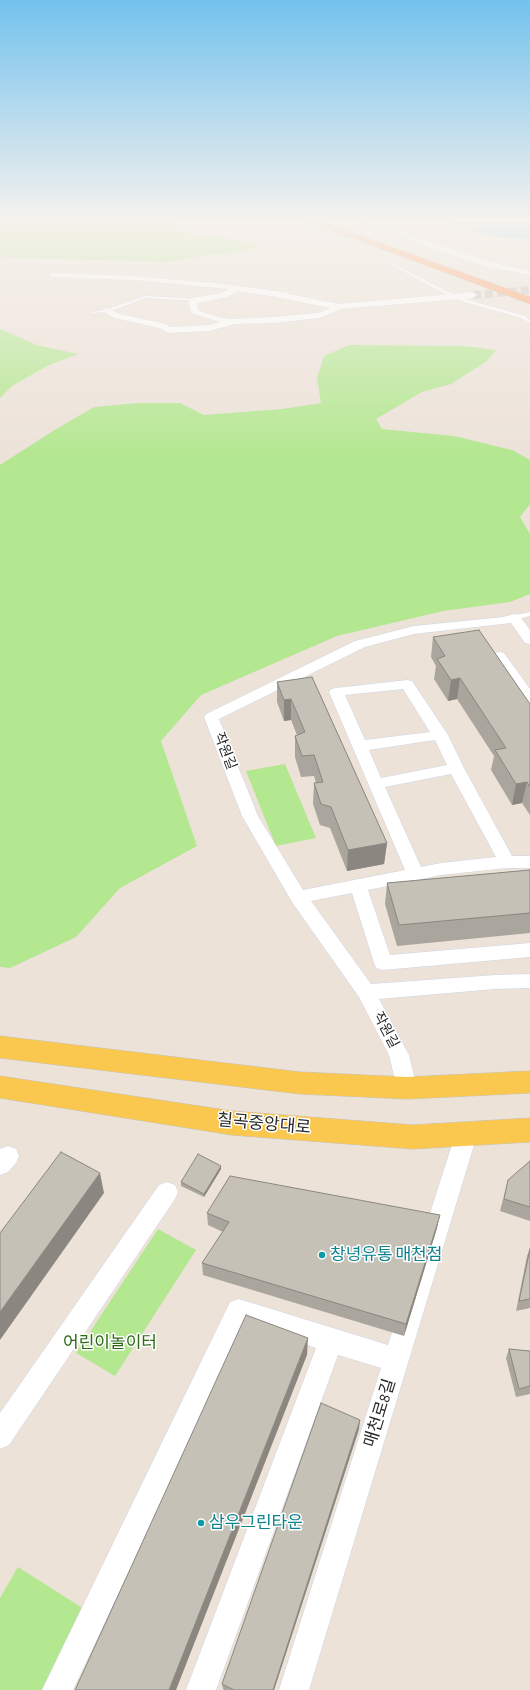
<!DOCTYPE html>
<html>
<head>
<meta charset="utf-8">
<style>
	body { margin:0 }
	canvas { display:block; background:#ece2d8 }
</style>
</head>
<body>
<canvas width="530" height="1690"></canvas>
<script>
const ctx = document.querySelector('canvas').getContext('2d');
ctx.lineJoin = 'round';
function fill(path, color) { ctx.fillStyle = color; ctx.fill(path, 'evenodd'); }
const poly = rows => new Path2D(rows.map(r => 'M' + r).join(''));
function trace(path, color, width, dash) { ctx.strokeStyle = color; ctx.lineWidth = width; ctx.lineCap = dash ? 'butt' : 'round'; ctx.setLineDash(dash || []); ctx.stroke(path); }
function label(font, color, halo, rows, align = 'center') {
  ctx.font = font + ' "Alegreya Sans","Noto Sans KR",sans-serif'; ctx.lineWidth = 3; ctx.setLineDash([]); ctx.textBaseline = 'middle'; ctx.strokeStyle = halo; ctx.fillStyle = color; for (const [text, x, y, turn = 0] of rows) {
    ctx.save(); ctx.translate(x, y); ctx.rotate((+turn || 0) * Math.PI / 180); ctx.textAlign = isNaN(turn) ? turn : align; if (halo) ctx.strokeText(text, 0, 0); ctx.fillText(text, 0, 0); ctx.restore();
  }
}
const green = poly([
	[0,221,176,221,178,230,198,235,234,239,257,245,246,252,206,255,167,262,0,257],
	[0,329,37,345,78,354,49,365,12,386,0,398],
	[349,345,463,346,496,350,487,361,451,384,422,392,376,419,382,429,454,436,512,450,530,460,530,504,520,517,530,534,530,594,510,602,443,611,337,636,201,695,161,741,197,846,120,888,76,937,10,968,0,967,0,465,53,431,94,407,138,403,180,403,204,415,282,409,321,403,317,378,324,356],
	[285,764,316,838,276,846,246,771],
	[158,1229,196,1250,115,1376,76,1353],
	[18,1567,84,1609,42,1690,0,1690,0,1598]
]);
const water = poly([
	[447,221,530,221,530,239,500,237,477,232]
]);
const minorTunnel = poly([
	[473,295,530,290]
]);
const service = poly([
	[391,263,393,263,458,297,525,316,530,320,530,323,521,318,454,299,391,265,391,263],
	[145,296,197,299,199,300,197,301,145,298,108,312,93,313,91,312,105,310,145,296],
	[530,612,530,616,514,620,510,618,511,616,530,612]
]);
const minor = poly([
	[361,221,372,221,454,250,498,264,530,271,530,275,493,268,448,254,361,221],
	[50,273,134,276,215,283,271,290,339,304,473,292,477,295,473,298,341,309,320,318,273,323,235,324,210,331,168,333,160,328,114,318,102,311,106,308,120,314,166,324,170,327,209,325,220,322,191,313,188,301,192,298,222,293,228,289,134,280,53,277,50,277,50,273],
	[237,291,271,296,330,308,318,313,273,317,232,319,217,317,198,310,197,303,228,297,237,291],
	[514,614,519,615,530,630,530,644,525,643,511,623,414,634,365,647,219,719,258,816,303,890,405,870,329,692,331,689,336,688,407,680,412,681,448,735,464,768,512,856,530,856,530,868,507,868,441,875,368,890,390,955,530,943,530,957,383,970,376,968,374,963,352,893,311,901,371,984,495,975,530,974,530,988,495,989,379,999,409,1055,417,1088,414,1094,407,1097,400,1094,397,1088,389,1055,359,997,292,902,242,816,204,717,206,714,355,641,414,626,503,617,514,614],
	[403,689,430,732,365,740,345,695,403,689],
	[435,740,447,765,381,778,369,750,435,740],
	[451,774,496,857,441,863,421,867,385,787,451,774],
	[499,652,504,653,530,689,530,703,525,702,492,656,494,653,499,652],
	[466,1126,474,1128,477,1135,309,1690,279,1690,381,1368,338,1355,216,1690,186,1690,316,1348,245,1325,73,1690,42,1690,230,1302,239,1299,388,1345,455,1135,458,1128,466,1126],
	[8,1146,16,1149,19,1156,16,1163,8,1172,0,1175,0,1149,8,1146],
	[167,1182,175,1185,178,1192,175,1199,9,1445,0,1449,0,1413,159,1185,167,1182]
]);
const primary = poly([
	[0,1036,300,1072,407,1077,530,1071,530,1093,407,1099,300,1094,0,1058,0,1036],
	[0,1076,232,1111,413,1125,530,1118,530,1142,413,1149,232,1135,0,1098,0,1076]
]);
const motorway = poly([
	[306,221,320,221,530,297,530,304,306,221]
]);
const wall = poly([
	[433,637,530,704,530,815,522,803,512,805,491,770,494,756,457,699,448,701,434,679,436,666,431,657],
	[312,677,387,843,384,864,347,871,330,828,320,825,313,804,314,783,316,783,314,776,301,777,295,757,295,736,297,735,291,720,284,721,277,702,277,682],
	[530,870,530,933,397,946,385,904,387,883],
	[530,1161,530,1221,500,1211,508,1180],
	[221,1169,204,1197,181,1186,181,1182],
	[207,1213,437,1228,404,1336,203,1275,202,1263,223,1232,208,1225],
	[530,1248,530,1308,516,1311,527,1256],
	[509,1349,530,1351,530,1394,516,1397,506,1358],
	[359,1429,274,1690,224,1690,223,1689,222,1684]
]);
const shadedWall = poly([
	[460,678,457,699,448,701,451,680],
	[291,699,291,720,284,721,284,700],
	[527,782,522,803,512,805,516,784],
	[387,843,384,864,347,871,348,850],
	[221,1166,221,1169,204,1197,204,1194],
	[100,1173,104,1193,0,1340,0,1312],
	[440,1215,437,1228,404,1336,406,1324],
	[308,1338,307,1355,176,1690,169,1690],
	[360,1420,359,1429,274,1690,273,1690]
]);
const building = poly([
	[479,630,530,704,530,787,527,782,516,784,495,750,506,748,460,678,451,680,437,659,445,656,433,637,479,630],
	[312,677,387,843,348,850,331,807,321,804,314,783,323,782,314,755,302,756,295,736,305,732,291,699,284,700,277,682,312,677],
	[530,870,530,913,399,925,387,883,530,870],
	[61,1152,100,1173,0,1312,0,1233,61,1152],
	[198,1154,221,1166,204,1194,181,1182,198,1154],
	[530,1161,530,1207,504,1199,508,1180,530,1161],
	[230,1176,440,1215,406,1324,202,1263,229,1222,207,1213,230,1176],
	[530,1249,530,1299,519,1301,530,1249],
	[246,1315,308,1338,169,1690,75,1690,246,1315],
	[509,1349,530,1351,530,1386,519,1389,509,1349],
	[321,1403,360,1420,273,1690,234,1690,222,1684,321,1403]
]);
const markers = [
	[322,1255,4,"#0f9aa8"],
	[201,1523,4,"#0f9aa8"]
];
const streetNames = [
	["작원길",225,751,69],
	["작원길",386,1030,62]
];
const nearStreetnames = [
	["칠곡중앙대로",264,1124,5],
	["매천로8길",380,1413,-73]
];
const nearCulturenames = [
	["창녕유통 매천점",330,1255],
	["삼우그린타운",209,1523]
];
const nearParknames = [
	["어린이놀이터",110,1343]
];
fill(green, '#b3e790');
fill(water, '#63d8f7');
trace(minorTunnel, '#c5bdb5', 8, [8, 4]);
trace(service, '#ced3e3', 1);
trace(minor, '#ced3e3', 1);
trace(primary, '#c3c3c3', 1);
trace(motorway, '#c3c3c3', 1);
fill(service, '#fff');
fill(minor, '#fff');
fill(primary, '#fac84f');
fill(motorway, '#ff9250');
fill(wall, '#aaa69d');
fill(shadedWall, '#8b8780');
fill(building, '#c6c1b7');
trace(building, '#8b8780', 1);
const sky = ctx.createLinearGradient(0, 0, 0, 458);
sky.addColorStop(0, '#73c2ee');
sky.addColorStop(0.48, '#f6f2ed');
sky.addColorStop(1, '#f6f2ed00');
ctx.fillStyle = sky;
ctx.fillRect(0, 0, 530, 458);
for (const [x, y, r, color] of markers) { const dot = new Path2D(); dot.arc(x, y, r, 0, 2 * Math.PI); ctx.fillStyle = color; ctx.fill(dot); trace(dot, '#fff', 1.5); }
label('14px', '#282828', '#fff', streetNames);
label('17px', '#282828', '#fff', nearStreetnames);
label('17px', '#0d838f', '#fff', nearCulturenames, 'left');
label('17px', '#2b6914', '#fff', nearParknames);
</script>
</body>
</html>
